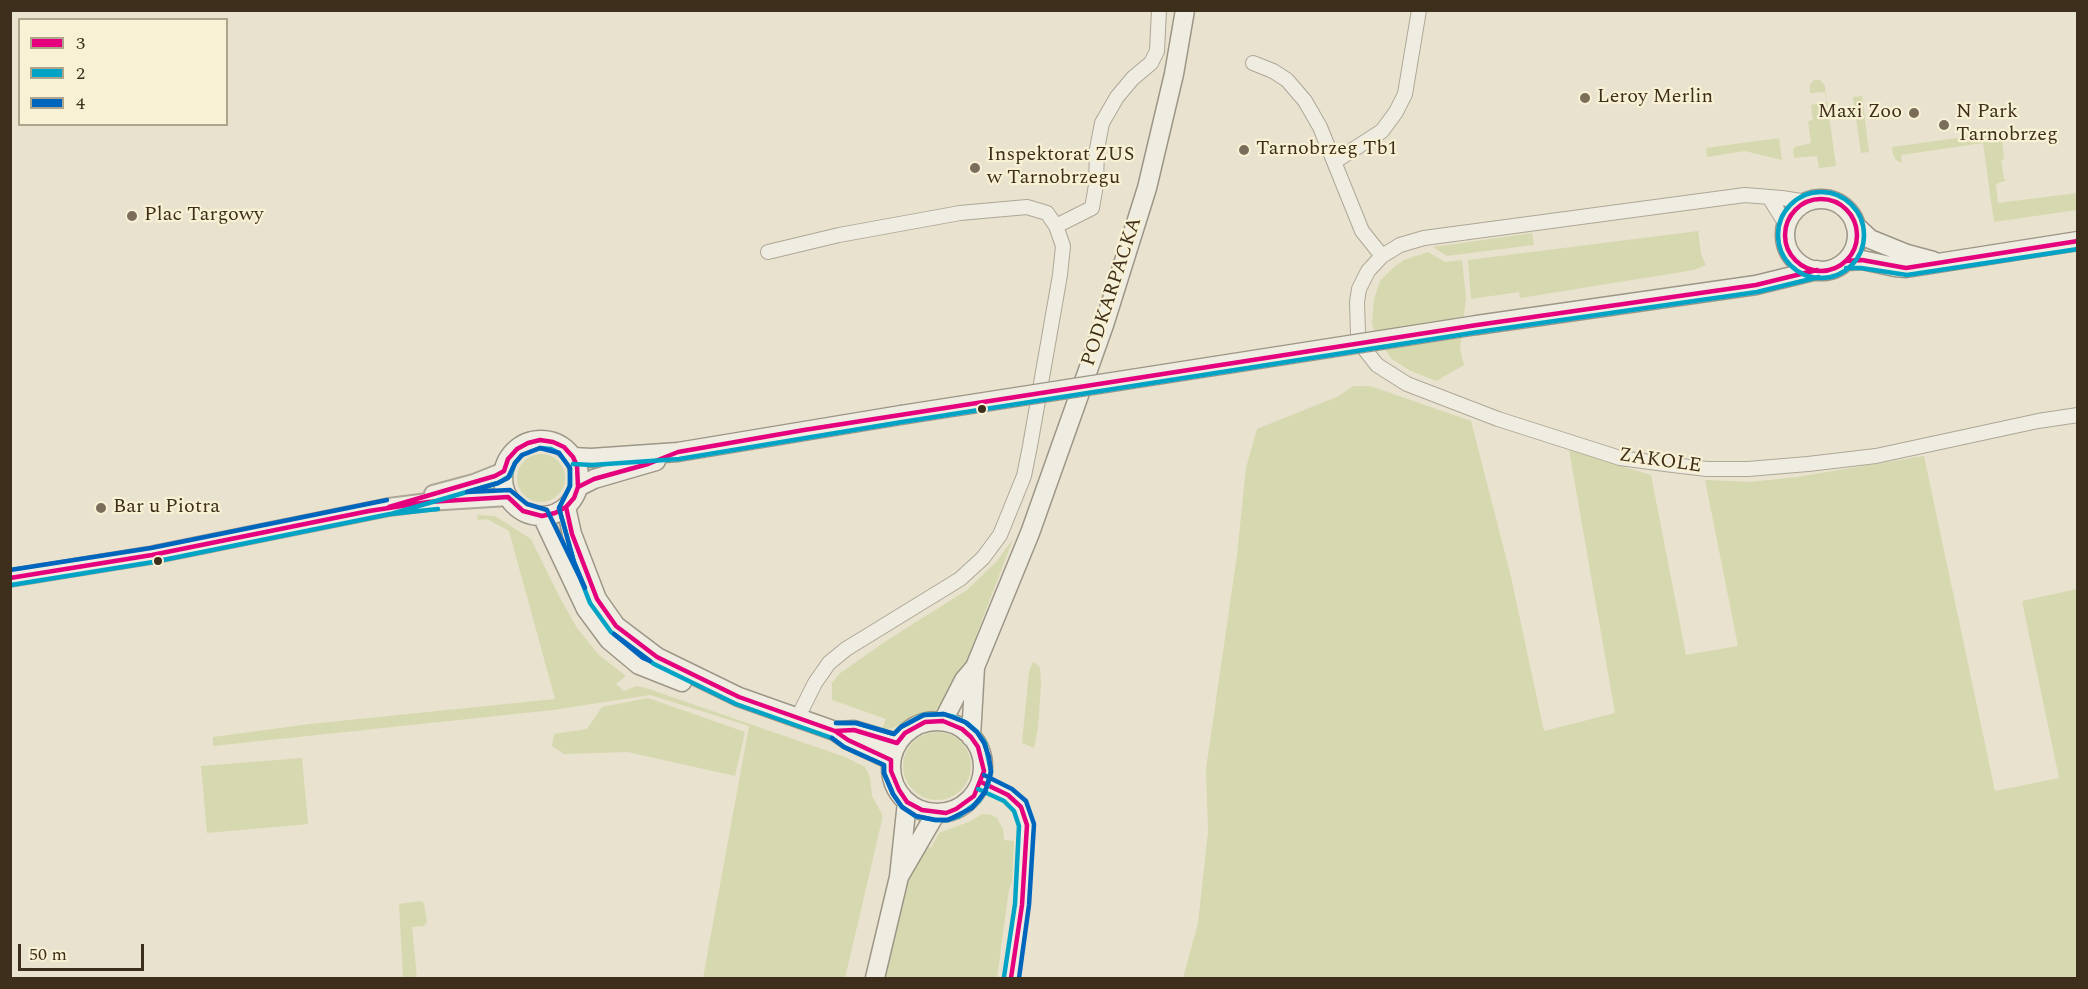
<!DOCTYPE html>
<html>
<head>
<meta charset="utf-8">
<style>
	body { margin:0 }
	#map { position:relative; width:2088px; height:989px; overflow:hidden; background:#e8e2ce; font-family:Spectral,serif }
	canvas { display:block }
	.frame { position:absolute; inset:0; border:12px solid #3e2f1d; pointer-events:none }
	.legend { position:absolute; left:18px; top:18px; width:210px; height:108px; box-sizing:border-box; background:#f9f1d4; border:2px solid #aea38b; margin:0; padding:8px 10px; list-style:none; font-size:18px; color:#3e2f1d }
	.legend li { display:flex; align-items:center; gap:12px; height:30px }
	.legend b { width:30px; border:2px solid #aea38b }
	.scale { position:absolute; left:18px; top:944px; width:126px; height:27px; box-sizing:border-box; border:3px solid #3e2f1d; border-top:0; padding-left:8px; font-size:18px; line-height:21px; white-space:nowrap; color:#3e2f1d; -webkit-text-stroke:4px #f9f1d4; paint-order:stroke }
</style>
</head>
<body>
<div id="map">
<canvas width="2088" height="989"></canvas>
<div class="frame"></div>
<ul class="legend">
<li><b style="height:8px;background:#e5007d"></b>3</li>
<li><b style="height:8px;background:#03a3c5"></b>2</li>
<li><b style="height:8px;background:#0065bd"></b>4</li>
</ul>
<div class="scale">50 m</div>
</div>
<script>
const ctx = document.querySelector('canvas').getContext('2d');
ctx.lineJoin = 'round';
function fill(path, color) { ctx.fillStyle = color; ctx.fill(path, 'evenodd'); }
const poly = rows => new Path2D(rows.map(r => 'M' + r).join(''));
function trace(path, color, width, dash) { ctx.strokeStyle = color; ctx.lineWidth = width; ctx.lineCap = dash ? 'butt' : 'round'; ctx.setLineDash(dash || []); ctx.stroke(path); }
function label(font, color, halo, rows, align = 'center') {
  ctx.font = font + ' Spectral,serif'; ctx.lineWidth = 4.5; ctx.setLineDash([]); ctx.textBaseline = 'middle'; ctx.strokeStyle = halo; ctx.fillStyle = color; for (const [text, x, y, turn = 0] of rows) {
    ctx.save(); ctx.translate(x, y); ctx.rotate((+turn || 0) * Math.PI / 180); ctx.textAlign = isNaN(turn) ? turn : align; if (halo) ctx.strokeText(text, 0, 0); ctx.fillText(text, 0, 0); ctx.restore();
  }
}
const green = poly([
	[1814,80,1820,80,1825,86,1836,166,1819,168,1817,156,1794,158,1793,150,1795,147,1811,143,1808,121,1813,120,1811,105,1827,102,1825,92,1810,93,1810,85],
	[1862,96,1869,152,1861,153,1853,97],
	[2001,132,2004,159,2001,160,2004,179,2007,180,1996,184,1998,203,2077,193,2077,210,1994,222,1983,143,1901,155,1902,163,1896,160,1893,154,1892,147],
	[1779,138,1782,160,1745,151,1707,157,1706,148],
	[1698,231,1701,254,1706,265,1694,270,1520,298,1519,292,1471,299,1468,260],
	[1532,233,1534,245,1447,256,1433,247],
	[1428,252,1445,262,1462,260,1466,298,1460,348,1464,365,1436,381,1409,370,1392,359,1376,337,1372,323,1374,299,1380,281,1394,267,1404,260],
	[1353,386,1370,386,1471,421,1511,577,1544,731,1615,713,1569,450,1651,475,1686,655,1738,646,1705,480,1750,482,1797,477,1924,456,1995,791,2059,778,2022,601,2077,589,2077,978,1183,978,1198,923,1208,832,1206,769,1237,555,1246,468,1257,429,1339,396],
	'517 478a24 24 0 1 1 48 0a24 24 0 1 1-48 0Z',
	[477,515,495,516,531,539,559,596,577,628,599,655,626,676,616,684,624,691,637,686,646,688,845,757,865,767,870,777,872,796,882,814,882,820,845,978,703,978,749,726,650,695,553,710,213,746,213,737,310,724,555,699,509,531,487,519,478,520],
	[1013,539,968,657,943,705,930,713,913,717,893,728,886,729,882,729,886,719,832,700,832,683,839,674,886,641,967,590,997,561],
	[1033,662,1038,665,1040,668,1041,684,1038,728,1034,748,1022,743,1029,671],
	[648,698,745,732,735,776,628,752,564,754,552,746,554,734,587,729,602,707],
	'903 766a34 34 0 1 1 68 0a34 34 0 1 1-68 0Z',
	[302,758,308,824,207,833,201,766],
	[982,814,992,815,997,818,1003,829,1004,840,1014,841,1012,882,1009,889,997,978,883,978,899,911,921,845,931,848,939,833,971,821],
	[421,901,424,904,427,922,424,926,412,927,417,978,403,978,399,904]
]);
const minor = poly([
	[1253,63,1273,71,1287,80,1305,101,1320,127,1362,231,1382,256],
	[1334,162,1382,131,1396,112,1405,94,1419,10],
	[1769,197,1787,226],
	[1807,202,1782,198,1745,195,1424,238,1400,245,1382,256,1368,271,1359,289,1357,302,1358,334,1366,351,1377,365,1407,384,1498,419,1620,458,1673,465,1707,469,1748,469,1808,464,1876,456,2038,421,2078,415],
	[768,252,839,235,960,213,1027,207,1047,213,1056,226],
	[798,717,815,683,829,663,846,649,960,579,983,558,1000,535,1024,476,1030,446,1060,275,1063,246,1056,226,1092,208,1096,185,1097,149,1102,123,1117,97,1133,78,1151,63,1157,51,1159,10],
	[981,782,1008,795,1021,807,1027,825,1022,905,1011,978]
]);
const tertiary = poly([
	[433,494,474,483,504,471],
	[10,578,152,555,389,507,428,502,508,497]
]);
const secondary = poly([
	'1785 235a36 36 0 1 1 72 0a36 36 0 1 1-72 0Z',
	[1855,225,1870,239,1907,254,1933,261],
	[1846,261,1862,260,1895,267,1906,268,2078,241],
	[1477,325,1756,285,1817,270],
	'503 478a38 38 0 1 1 76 0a38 38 0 1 1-76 0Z',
	[573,457,591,458,678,452,901,415],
	[578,487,594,479,656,461],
	[566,507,572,534,597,599,616,626,657,657,739,697,835,731,848,740,891,760],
	[542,516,586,609,609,640,639,665,682,682],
	[943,721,964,680,975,667,1030,533,1104,325,1147,188,1174,74,1185,10],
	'891 767a46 46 0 1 1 92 0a46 46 0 1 1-92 0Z',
	[838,731,854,730,897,743],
	[971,737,975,667],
	[900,875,936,813],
	[875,978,899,877,907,802]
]);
const secondaryBridge = poly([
	[901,415,1477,325]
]);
const bus1 = poly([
	'1785 235a36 36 0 1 1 72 0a36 36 0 1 1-72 0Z',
	[1846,261,1862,260,1906,268,2078,241],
	[578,487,594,479,648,464,678,452,804,430,1477,325,1756,285,1817,270],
	[566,507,572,534,597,599,616,626,657,657,739,697,835,731],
	[10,578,152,555,369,511,428,502,508,497,523,511,542,516,555,513,566,507,574,498,578,487,577,466,573,457,564,447,553,442,540,440,528,443,517,449,508,459,504,471,495,476,389,507],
	[943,721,962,729,971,737,978,747,984,771,974,796,956,809,946,813,922,810,907,802,899,790,891,771,891,760,848,740,835,731,854,730,897,743,905,733,925,722,943,721],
	[981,782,1008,795,1021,807,1027,825,1022,905,1011,978]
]);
const bus2 = poly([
	'1778 235a43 43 0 1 1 86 0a43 43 0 1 1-86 0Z',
	[1846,268,1861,268,1907,275,2078,249],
	[573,464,592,465,679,459,902,422,1478,332,1757,292,1819,277],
	[391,514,498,483,510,476,515,463,522,455,540,448,551,449,559,453,570,468,570,486,559,508,574,562,590,603,611,632,654,664,736,704,832,738,844,747,884,765,884,773,893,794,902,807,915,816,936,820,947,820,959,816,979,801,988,785,991,771,985,743,977,732,967,723,954,717,943,714,923,715,901,727,894,734,856,723,836,723],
	[11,585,153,562,390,514,438,509],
	[978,789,1004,801,1014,811,1019,826,1015,904,1004,977]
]);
const bus3 = poly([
	[540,448,559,453,570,468,570,486,559,508,574,562,585,588,547,510,527,504,510,490,467,492,498,483,508,478,515,463,522,455,540,448],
	[10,570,151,548,387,500],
	[614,634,650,661,643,658,614,634],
	[832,738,844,747,884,765,884,773,893,794,902,807,916,816,935,820,948,820,972,808,985,792,991,772,989,757,984,743,977,732,965,722,944,714,924,715,901,727,894,734,856,723,836,723],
	[984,775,1012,789,1026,801,1034,824,1029,905,1019,978]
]);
const markers = [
	[1585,98,6,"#7a6e5b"],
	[1914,113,6,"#7a6e5b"],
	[1944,125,6,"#7a6e5b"],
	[1244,150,6,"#7a6e5b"],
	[975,168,6,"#7a6e5b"],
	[132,216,6,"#7a6e5b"],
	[982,409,5,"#3e2f1d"],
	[101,508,6,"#7a6e5b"],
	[158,561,5,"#3e2f1d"]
];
const poiNames = [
	["Leroy Merlin",1597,98],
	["Maxi Zoo",1902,113,"right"],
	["N Park",1956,113],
	["Tarnobrzeg",1956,136],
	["Tarnobrzeg Tb1",1256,150],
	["Inspektorat ZUS",987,156],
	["w Tarnobrzegu",987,179],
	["Plac Targowy",144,216],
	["Bar u Piotra",113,508]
];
const streetNames = [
	["PODKARPACKA",1113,292,-72],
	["ZAKOLE",1660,462,8]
];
fill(green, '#d6d9af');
trace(minor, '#aea797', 16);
trace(tertiary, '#aea797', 20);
trace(secondary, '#9d9687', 21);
trace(minor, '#efece1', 14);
trace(tertiary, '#efece1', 16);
trace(secondary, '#efece1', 18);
trace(secondaryBridge, '#9d9687', 21, []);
trace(secondaryBridge, '#efece1', 18);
trace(bus1, '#e5007d', 4.5);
trace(bus2, '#03a3c5', 4.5);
trace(bus3, '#0065bd', 4.5);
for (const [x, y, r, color] of markers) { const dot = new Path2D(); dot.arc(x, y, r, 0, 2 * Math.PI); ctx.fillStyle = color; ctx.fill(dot); trace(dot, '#f9f1d4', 2); }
label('20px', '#3e2f1d', '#f9f1d4', poiNames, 'left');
label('20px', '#3e2f1d', '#f9f1d4', streetNames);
</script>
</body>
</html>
